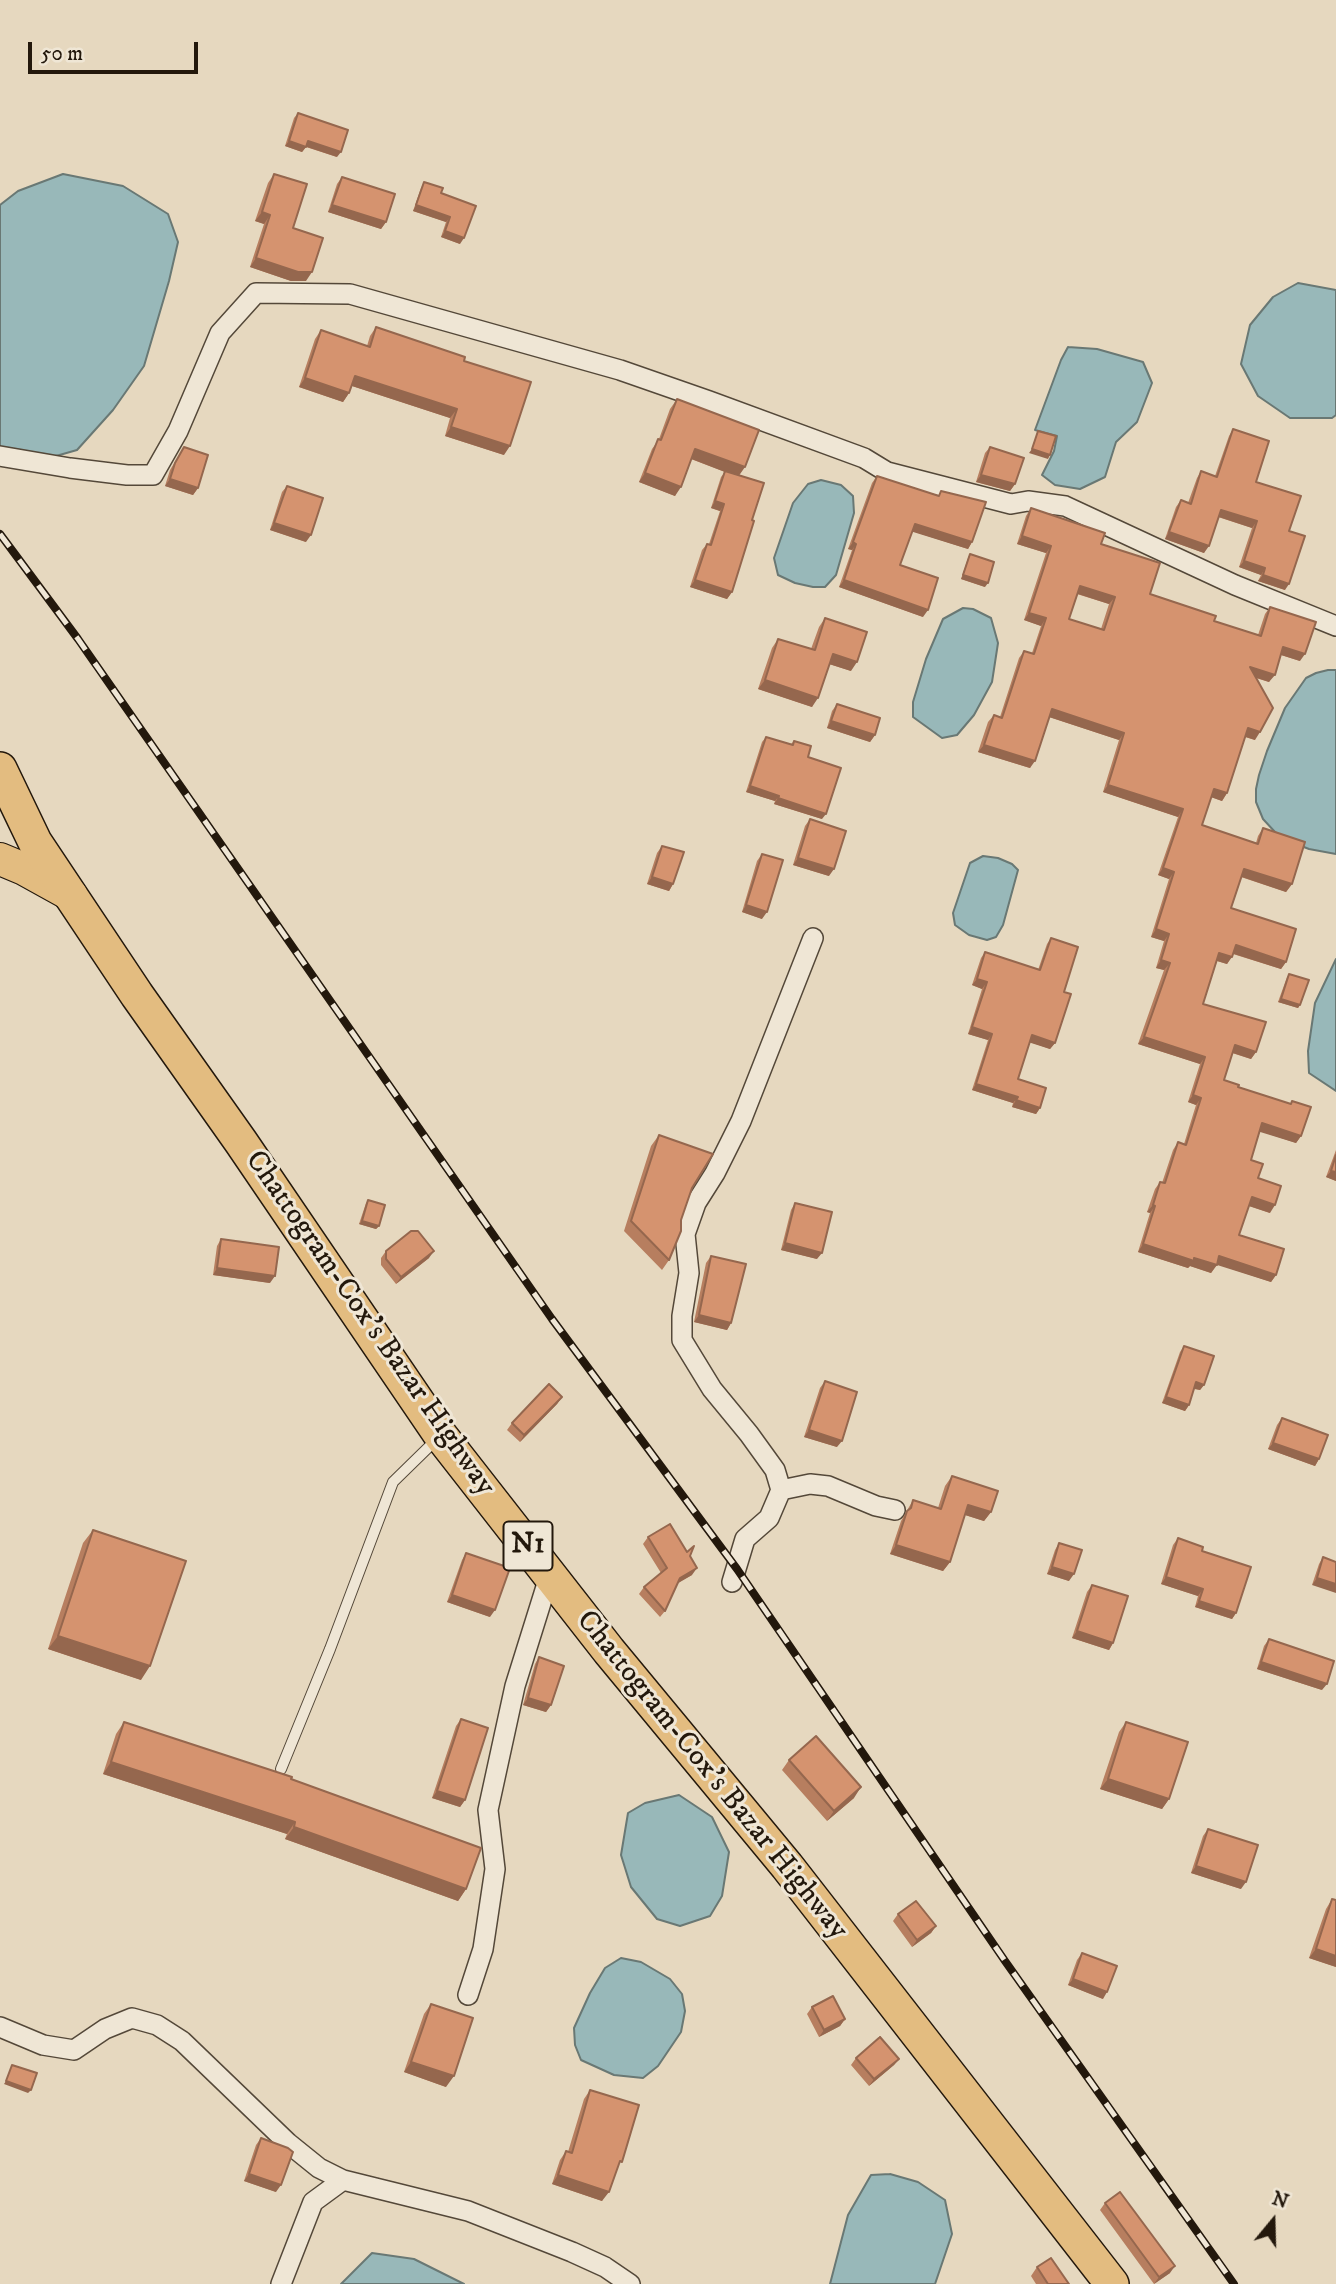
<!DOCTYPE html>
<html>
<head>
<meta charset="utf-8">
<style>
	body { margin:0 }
	#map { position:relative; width:1336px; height:2284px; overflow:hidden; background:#e6d8bf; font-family:"IM FELL DW Pica",serif }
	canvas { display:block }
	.north { position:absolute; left:1238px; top:2186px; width:70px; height:70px; -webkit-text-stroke:5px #efe6d5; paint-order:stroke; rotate:19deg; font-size:19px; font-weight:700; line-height:28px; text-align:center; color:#23180c }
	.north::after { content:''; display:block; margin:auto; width:24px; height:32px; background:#23180c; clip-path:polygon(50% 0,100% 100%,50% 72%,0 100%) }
	.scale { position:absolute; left:28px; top:42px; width:170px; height:32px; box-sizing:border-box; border:4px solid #23180c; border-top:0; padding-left:9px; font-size:21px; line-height:24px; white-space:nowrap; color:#23180c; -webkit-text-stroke:5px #efe6d5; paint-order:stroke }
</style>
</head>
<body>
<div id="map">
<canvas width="1336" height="2284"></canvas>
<div class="north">N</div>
<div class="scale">50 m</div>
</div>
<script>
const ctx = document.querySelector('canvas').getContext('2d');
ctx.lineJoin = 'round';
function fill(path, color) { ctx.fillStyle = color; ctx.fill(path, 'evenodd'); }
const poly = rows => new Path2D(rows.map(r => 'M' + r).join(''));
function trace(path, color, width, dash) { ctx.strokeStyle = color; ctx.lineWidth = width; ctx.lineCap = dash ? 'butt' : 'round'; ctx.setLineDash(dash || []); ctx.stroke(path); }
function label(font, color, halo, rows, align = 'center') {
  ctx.font = font + ' "IM FELL DW Pica",serif'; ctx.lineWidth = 6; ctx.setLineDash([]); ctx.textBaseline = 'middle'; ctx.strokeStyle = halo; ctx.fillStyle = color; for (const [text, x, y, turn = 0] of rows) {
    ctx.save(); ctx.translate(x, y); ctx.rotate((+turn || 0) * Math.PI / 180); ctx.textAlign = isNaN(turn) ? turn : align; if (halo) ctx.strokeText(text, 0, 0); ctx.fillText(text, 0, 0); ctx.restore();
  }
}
const water = poly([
	[63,174,123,186,168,214,178,242,169,281,144,366,113,410,77,450,42,460,0,452,0,205,18,191,63,174],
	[1298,283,1336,290,1336,415,1332,418,1290,418,1258,396,1241,364,1250,325,1273,297,1298,283],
	[1068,347,1097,349,1143,362,1152,383,1137,422,1116,442,1105,477,1080,489,1055,485,1042,475,1054,451,1057,436,1035,430,1061,360,1068,347],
	[821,480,841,485,853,496,854,513,836,575,825,587,813,587,795,583,778,575,774,558,793,503,808,484,821,480],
	[963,608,973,609,991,618,998,643,992,682,974,715,957,735,942,738,913,717,913,702,926,659,943,619,963,608],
	[1328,670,1336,670,1336,854,1309,849,1291,842,1275,832,1263,819,1256,802,1256,789,1259,775,1267,751,1285,708,1306,678,1316,673,1328,670],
	[983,856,998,858,1012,864,1018,870,1003,925,996,937,987,940,969,935,955,925,953,913,970,863,983,856],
	[1336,959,1336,1091,1309,1073,1308,1051,1315,1003,1336,959],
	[679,1795,712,1817,729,1852,722,1896,710,1916,680,1926,657,1919,631,1887,621,1855,628,1813,645,1803,679,1795],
	[621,1958,641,1962,670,1979,682,1994,685,2011,681,2032,658,2066,643,2078,614,2075,581,2060,575,2045,574,2028,590,1993,605,1968,621,1958],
	[890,2174,918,2182,945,2200,952,2234,935,2284,830,2284,848,2215,871,2175,890,2174],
	[372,2253,414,2259,464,2284,341,2284,372,2253]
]);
const service = poly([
	[281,1769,330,1649,393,1482,438,1438]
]);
const minor = poly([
	[0,456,70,468,127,475,153,475,178,431,220,333,256,293,350,294,620,370,709,401,864,458,887,472,1011,504,1028,501,1065,506,1235,585,1336,626],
	[781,1490,810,1484,828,1486,876,1506,895,1510],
	[732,1582,745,1539,769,1518,781,1490,775,1470,749,1434,712,1389,682,1340,682,1316,689,1273,685,1234,696,1203,715,1173,741,1121,813,938],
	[468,1995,483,1949,495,1869,488,1810,515,1686,550,1574],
	[0,2027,43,2045,74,2050,105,2029,132,2018,157,2025,182,2041,288,2143,319,2168,343,2180],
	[281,2284,313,2202,343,2180,468,2211,572,2252,605,2267,630,2284]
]);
const primary = poly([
	[0,859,24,869,71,895]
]);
const trunk = poly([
	[0,769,35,842,137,995,241,1142,441,1436,609,1651,787,1866,1112,2284]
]);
const rail = poly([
	[0,534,78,639,552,1319,737,1569,1005,1961,1234,2284]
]);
const wall = poly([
	[298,113,337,157,306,147,302,152,285,146,294,118],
	[274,174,293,228,306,281,291,281,250,267,264,224,255,221,268,183],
	[342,177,386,222,381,229,328,212,337,184],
	[424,182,441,193,460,244,441,237,446,222,413,211,421,188],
	[376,327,464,361,504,455,445,436,450,418,352,386,349,393,343,402,299,387,315,339,321,330,367,346,370,336],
	[677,399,739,475,752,520,732,592,727,599,690,587,702,550,707,544,709,544,720,511,711,508,721,477,725,472,691,459,675,496,639,482,652,449,659,439,670,409],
	[1233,429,1256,482,1289,531,1285,590,1258,581,1261,575,1239,567,1252,528,1218,517,1204,553,1165,539,1176,507,1181,500,1188,503,1197,478,1201,471,1215,476,1229,436],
	[184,447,198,488,193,495,165,486,170,470],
	[990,447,1015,484,1010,491,976,482,985,453],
	[877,476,938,496,941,491,972,542,968,549,912,531,900,565,923,617,839,587,852,550,848,549,872,483],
	[287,486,306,542,270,530,282,492],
	[1031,508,1101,544,1150,594,1214,621,1258,635,1265,614,1270,607,1300,661,1281,655,1269,682,1256,678,1255,740,1245,737,1227,793,1222,801,1211,797,1202,825,1256,843,1258,836,1263,828,1292,884,1286,892,1241,877,1231,908,1286,962,1281,969,1233,954,1227,964,1217,961,1203,1004,1256,1052,1251,1059,1232,1053,1224,1080,1238,1087,1290,1104,1292,1101,1301,1136,1296,1143,1260,1131,1251,1160,1270,1213,1249,1206,1239,1235,1276,1275,1271,1282,1217,1264,1211,1273,1190,1266,1188,1268,1138,1252,1150,1213,1147,1212,1155,1189,1160,1182,1162,1183,1173,1150,1178,1142,1184,1144,1196,1105,1188,1102,1200,1064,1138,1044,1164,970,1156,968,1164,941,1151,937,1169,879,1158,875,1178,817,1103,792,1119,740,1049,717,1030,768,978,752,988,722,994,715,1000,717,1019,658,1024,651,1032,653,1041,626,1024,620,1046,553,1017,544,1026,516],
	[1077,594,1109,604,1101,629,1069,619],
	[970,554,985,587,961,579,968,558],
	[825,618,851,671,829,664,812,707,758,689,772,648,778,639,811,649,819,627],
	[837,704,875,735,870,742,827,728,832,711],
	[766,737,791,744,794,741,808,757,822,819,774,804,775,801,746,792,762,742],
	[810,819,829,876,793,865,805,826],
	[662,846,673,884,669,891,647,884,657,853],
	[762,854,762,919,742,912,757,861],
	[1051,938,1064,992,1055,1043,1050,1049,1030,1042,1018,1079,1040,1108,1036,1114,1012,1107,1013,1103,972,1090,988,1040,968,1034,982,989,972,985,981,958,985,952,1038,970,1047,944],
	[1289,974,1300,1005,1298,1008,1278,1002,1287,977],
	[659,1135,692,1188,681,1220,669,1260,662,1270,624,1231,651,1146],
	[1336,1150,1336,1181,1326,1177],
	[368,1200,379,1226,376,1229,359,1224,366,1203],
	[795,1203,817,1259,781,1250,791,1210],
	[221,1239,270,1283,213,1275,217,1246],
	[386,1251,429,1258,396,1284,381,1265,381,1258],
	[711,1256,731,1323,727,1330,694,1322,706,1263],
	[1184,1346,1204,1385,1200,1390,1194,1389,1189,1405,1185,1411,1162,1403,1180,1352],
	[825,1381,837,1447,804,1437,820,1388],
	[562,1397,557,1404,520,1442,507,1430,512,1423],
	[1282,1418,1319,1459,1315,1466,1268,1449,1277,1425],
	[952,1476,991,1512,984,1521,965,1515,950,1562,943,1571,890,1554,901,1521,913,1500,938,1508,945,1486],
	[93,1530,141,1680,48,1649,83,1543],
	[648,1537,690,1556,692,1575,677,1583,665,1611,660,1617,639,1594,644,1587,661,1573,643,1544],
	[1178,1538,1202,1551,1236,1613,1232,1619,1195,1607,1198,1596,1161,1584,1173,1545],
	[1059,1543,1069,1581,1047,1574,1055,1550],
	[466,1553,490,1617,447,1602,462,1560],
	[1323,1557,1336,1562,1312,1585,1319,1564],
	[1092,1585,1113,1643,1109,1650,1072,1638,1087,1592],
	[1269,1639,1322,1690,1257,1669,1264,1646],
	[539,1657,551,1705,546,1712,523,1705,535,1664],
	[461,1719,465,1800,460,1807,432,1798,456,1726],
	[124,1722,291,1779,466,1889,458,1901,285,1839,287,1834,103,1774,116,1734],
	[1126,1722,1169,1799,1162,1809,1100,1789,1119,1732],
	[789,1760,854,1798,827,1821,782,1770],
	[1208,1829,1241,1889,1191,1873,1203,1836],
	[1332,1899,1336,1967,1309,1958,1326,1909],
	[898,1914,936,1926,931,1933,912,1947,893,1921],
	[1082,1953,1103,1999,1068,1985,1077,1960],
	[431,2004,446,2087,404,2072,424,2014],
	[812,2007,845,2019,840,2026,819,2037,807,2014],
	[856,2058,899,2059,894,2065,869,2086,851,2065],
	[590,2090,617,2169,602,2201,552,2184,560,2160,566,2151,568,2152,584,2099],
	[261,2138,276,2192,244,2181,256,2145],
	[1105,2203,1170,2273,1154,2284,1100,2210],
	[1037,2267,1069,2284,1036,2284,1031,2276]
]);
const shadedWall = poly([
	[289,141,306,147,302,152,285,146],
	[308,141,341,152,337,157,304,146],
	[332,205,386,222,381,229,328,212],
	[416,205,450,217,446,222,413,211],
	[262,212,270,215,264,224,255,221],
	[445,231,464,238,460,244,441,237],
	[256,258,312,272,306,281,291,281,250,267],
	[355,376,457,409,450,418,349,385],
	[305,378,349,393,343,402,299,387],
	[451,427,510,446,504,455,445,436],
	[695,449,745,467,738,477,689,458],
	[1032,449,1050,455,1048,459,1029,453],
	[645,473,681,487,675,496,639,482],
	[981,475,1015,484,1010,491,976,482],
	[170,479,198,488,193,495,165,486],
	[715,501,724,504,720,511,711,508],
	[1221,510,1257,521,1252,528,1216,516],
	[274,523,311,535,306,542,270,530],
	[915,524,972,542,968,549,910,531],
	[1169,532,1209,546,1204,553,1165,539],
	[1022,536,1051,546,1046,553,1017,544],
	[853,542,856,544,852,550,848,549],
	[1244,561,1265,568,1261,575,1239,567],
	[963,575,988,583,985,587,961,579],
	[1263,575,1289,584,1285,590,1258,581],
	[695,580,732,592,727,599,690,587],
	[844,580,928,610,923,617,839,587],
	[1080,586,1115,597,1109,604,1075,593],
	[1029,613,1046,618,1041,626,1024,620],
	[1283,647,1305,654,1300,661,1278,654],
	[833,654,857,662,851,671,826,663],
	[1250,667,1275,675,1269,682,1245,674],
	[765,680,818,698,812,707,758,689],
	[1052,709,1124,733,1119,740,1046,716],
	[831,721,875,735,870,742,827,728],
	[1248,728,1260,732,1255,740,1243,736],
	[984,745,1035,761,1030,768,978,752],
	[1108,785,1183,809,1178,817,1103,792],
	[750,786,779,796,775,801,746,792],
	[1214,789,1227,793,1222,801,1208,796],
	[778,798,826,814,822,819,774,804],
	[798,858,834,869,829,876,793,865],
	[1163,868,1174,872,1169,879,1158,875],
	[1244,869,1292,884,1286,892,1239,876],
	[652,877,673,884,669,891,647,884],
	[746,905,767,912,762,919,742,912],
	[1156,929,1169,934,1164,941,1151,937],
	[1236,945,1286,962,1281,969,1231,953],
	[1219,953,1232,957,1227,964,1214,960],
	[1161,960,1170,963,1164,970,1156,968],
	[977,979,987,982,982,989,972,985],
	[1281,999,1300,1005,1298,1008,1278,1002],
	[972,1027,992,1034,988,1040,968,1034],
	[1032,1035,1055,1043,1050,1049,1028,1042],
	[1144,1037,1205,1057,1200,1064,1138,1044],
	[1235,1045,1256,1052,1251,1059,1230,1052],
	[976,1084,1018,1097,1013,1103,972,1090],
	[1193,1095,1201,1098,1196,1105,1188,1102],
	[1016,1100,1040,1108,1036,1114,1012,1107],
	[1262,1123,1301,1136,1296,1143,1257,1131],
	[1331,1171,1336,1172,1336,1181,1326,1177],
	[1252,1197,1275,1205,1270,1213,1246,1205],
	[1153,1205,1155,1206,1150,1213,1147,1212],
	[362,1221,379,1226,376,1229,359,1224],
	[785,1243,822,1253,817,1259,781,1250],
	[1143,1244,1194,1258,1217,1265,1211,1273,1190,1266,1188,1268,1138,1252],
	[434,1251,429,1258,396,1284,401,1277],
	[1219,1256,1276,1275,1271,1282,1214,1264],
	[217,1268,275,1276,270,1283,213,1275],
	[699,1315,731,1323,727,1330,694,1322],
	[1196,1382,1204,1385,1200,1390,1192,1388],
	[562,1397,557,1404,520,1442,524,1435],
	[1166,1397,1189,1405,1185,1411,1162,1403],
	[809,1430,842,1441,837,1447,804,1437],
	[1273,1443,1319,1459,1315,1466,1268,1449],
	[968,1505,991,1512,984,1521,962,1514],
	[896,1545,950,1562,943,1571,890,1554],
	[1052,1567,1074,1574,1069,1581,1047,1574],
	[697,1568,692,1575,675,1585,680,1578],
	[1166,1577,1203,1589,1198,1596,1161,1584],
	[1317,1578,1336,1584,1336,1593,1312,1585],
	[452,1595,495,1610,490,1617,447,1602],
	[1199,1601,1236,1613,1232,1619,1195,1607],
	[1077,1631,1113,1643,1109,1650,1072,1638],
	[58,1636,150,1666,141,1680,48,1649],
	[1261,1662,1327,1684,1322,1690,1257,1669],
	[528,1698,551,1705,546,1712,523,1705],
	[111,1762,295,1822,287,1834,103,1774],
	[1108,1779,1169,1799,1162,1809,1100,1789],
	[861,1787,854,1798,827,1821,834,1811],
	[437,1791,465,1800,460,1807,432,1798],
	[294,1827,466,1889,458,1901,285,1839],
	[1196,1866,1246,1882,1241,1889,1191,1873],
	[936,1926,931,1933,912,1947,917,1940],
	[1316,1949,1336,1956,1336,1967,1309,1958],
	[1073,1979,1107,1992,1103,1999,1068,1985],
	[845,2019,840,2026,819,2037,824,2030],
	[899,2059,894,2065,869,2086,874,2079],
	[411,2062,454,2076,446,2087,404,2072],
	[6,2081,31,2090,28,2093,4,2084],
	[249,2174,281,2185,276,2192,244,2181],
	[558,2175,609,2192,602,2201,552,2184],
	[1175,2266,1170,2273,1154,2284,1159,2277]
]);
const building = poly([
	[298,113,348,130,341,152,308,141,306,147,289,141,298,113],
	[274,174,307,184,293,228,323,238,312,272,298,272,256,258,270,215,262,212,274,174],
	[342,177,395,194,386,222,332,205,342,177],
	[424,182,443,188,441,193,476,206,464,238,445,231,450,217,416,205,424,182],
	[376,327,465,357,464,361,531,382,510,446,451,427,457,409,355,376,349,393,305,378,321,330,370,347,376,327],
	[677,399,759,430,745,467,695,449,681,487,645,473,658,439,661,440,677,399],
	[1233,429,1269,441,1256,482,1301,496,1289,531,1305,536,1289,584,1263,575,1265,568,1244,561,1257,521,1221,510,1209,546,1169,532,1181,500,1191,504,1201,471,1217,477,1233,429],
	[1038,431,1056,436,1050,455,1032,449,1038,431],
	[184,447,208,455,198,488,170,479,175,463,184,447],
	[990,447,1024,458,1015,484,981,475,990,447],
	[725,471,764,483,752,520,754,521,732,592,695,580,707,544,711,545,724,504,715,501,725,471],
	[877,476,939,496,941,491,986,502,972,542,915,524,900,565,938,578,928,610,844,580,856,544,853,542,877,476],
	[287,486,323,498,311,535,274,523,287,486],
	[1031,508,1105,533,1101,544,1160,563,1150,594,1216,616,1214,621,1261,636,1270,607,1316,622,1305,654,1283,647,1275,675,1250,667,1273,708,1260,732,1248,728,1227,793,1214,789,1202,825,1258,844,1263,828,1305,842,1292,884,1244,869,1231,908,1296,929,1286,962,1236,945,1232,957,1219,953,1203,1004,1266,1022,1256,1052,1235,1045,1224,1080,1239,1085,1238,1087,1291,1104,1292,1101,1311,1107,1301,1136,1262,1123,1251,1160,1263,1164,1258,1178,1281,1186,1275,1205,1252,1197,1239,1235,1284,1249,1276,1275,1219,1256,1217,1265,1194,1258,1194,1261,1143,1244,1155,1206,1153,1205,1160,1182,1165,1183,1178,1142,1186,1145,1201,1098,1193,1095,1205,1057,1144,1037,1170,963,1161,960,1169,934,1156,929,1174,872,1163,868,1183,809,1108,785,1124,733,1052,709,1035,761,984,745,994,715,1002,718,1024,651,1034,654,1046,618,1029,613,1051,546,1022,536,1031,508],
	[1080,586,1115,597,1104,630,1069,619,1080,586],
	[970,554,994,562,988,583,963,575,970,554],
	[825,618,867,632,857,662,833,654,818,698,765,680,778,639,815,650,825,618],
	[837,704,880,718,875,735,831,721,837,704],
	[766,737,793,745,794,741,811,746,808,757,841,768,826,814,778,798,779,796,750,786,766,737],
	[810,819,846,831,834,869,798,858,810,819],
	[662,846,684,852,673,884,652,877,662,846],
	[762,854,783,860,767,912,746,905,762,854],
	[1051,938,1078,947,1064,992,1071,994,1055,1043,1032,1035,1018,1079,1046,1088,1040,1108,1016,1100,1018,1097,976,1084,992,1034,972,1027,987,982,977,979,985,952,1040,970,1051,938],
	[1289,974,1309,980,1300,1005,1281,999,1289,974],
	[659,1135,713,1154,692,1188,681,1220,681,1231,669,1260,631,1221,659,1135],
	[1336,1155,1336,1172,1331,1171,1336,1155],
	[368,1200,385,1205,379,1226,362,1221,368,1200],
	[795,1203,832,1212,822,1253,785,1243,795,1203],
	[411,1231,418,1231,434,1251,401,1277,386,1259,386,1251,411,1231],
	[221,1239,279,1247,275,1276,217,1268,221,1239],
	[711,1256,746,1264,731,1323,699,1315,711,1256],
	[1184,1346,1214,1356,1204,1385,1196,1382,1189,1405,1166,1397,1184,1346],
	[825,1381,857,1392,842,1441,809,1430,825,1381],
	[549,1384,562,1397,524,1435,512,1423,549,1384],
	[1282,1418,1328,1435,1319,1459,1273,1443,1282,1418],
	[952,1476,998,1491,991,1512,968,1505,950,1562,896,1545,907,1511,911,1508,913,1500,941,1509,952,1476],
	[670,1524,687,1552,694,1546,690,1556,697,1568,680,1578,665,1611,644,1587,667,1568,648,1537,670,1524],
	[93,1530,186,1561,150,1666,58,1636,93,1530],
	[1178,1538,1203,1547,1202,1551,1251,1567,1236,1613,1199,1601,1203,1589,1166,1577,1178,1538],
	[1059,1543,1082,1550,1074,1574,1052,1567,1059,1543],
	[466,1553,510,1568,495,1610,452,1595,466,1553],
	[1323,1557,1336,1562,1336,1584,1317,1578,1323,1557],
	[1092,1585,1128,1596,1113,1643,1077,1631,1092,1585],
	[1269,1639,1334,1661,1327,1684,1261,1662,1269,1639],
	[539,1657,564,1666,551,1705,528,1698,539,1657],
	[461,1719,488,1728,465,1800,437,1791,461,1719],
	[124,1722,292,1777,291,1779,481,1848,466,1889,294,1827,295,1822,111,1762,124,1722],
	[1126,1722,1188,1742,1169,1799,1108,1779,1126,1722],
	[816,1736,861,1787,834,1811,789,1760,816,1736],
	[1208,1829,1258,1845,1246,1882,1196,1866,1208,1829],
	[1332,1899,1336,1900,1336,1956,1316,1949,1332,1899],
	[916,1901,936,1926,917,1940,898,1914,916,1901],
	[1082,1953,1117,1966,1107,1992,1073,1979,1082,1953],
	[833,1996,845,2019,824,2030,812,2007,833,1996],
	[431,2004,473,2018,454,2076,411,2062,431,2004],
	[880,2037,899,2059,874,2079,856,2058,880,2037],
	[12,2065,37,2073,31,2090,6,2081,12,2065],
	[590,2090,639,2105,622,2162,620,2161,609,2192,558,2175,566,2151,572,2153,590,2090],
	[261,2138,288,2148,293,2152,281,2185,249,2174,261,2138],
	[1120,2192,1175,2266,1159,2277,1105,2203,1120,2192],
	[1051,2258,1069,2284,1048,2284,1037,2267,1051,2258]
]);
const shields = [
	[528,1546,49]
];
const shieldNames = [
	["N1",528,1546]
];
const streetNames = [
	["Chattogram-Cox's Bazar Highway",369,1324,55],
	["Chattogram-Cox's Bazar Highway",711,1776,51]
];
fill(water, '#98b8b9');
trace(water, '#697874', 2);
trace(service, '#544839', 12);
trace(minor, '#544839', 22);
trace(primary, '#23180c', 34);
trace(trunk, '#23180c', 36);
trace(service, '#efe6d5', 10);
trace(minor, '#efe6d5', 19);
trace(primary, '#e3bc80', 32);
trace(trunk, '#e3bc80', 33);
trace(rail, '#23180c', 8);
trace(rail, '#efe6d5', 5, [16]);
fill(wall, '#b77e5f');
fill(shadedWall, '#95674e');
fill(building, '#d5936f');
trace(building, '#95674e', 2);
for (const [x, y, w] of shields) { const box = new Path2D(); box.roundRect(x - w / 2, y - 24.5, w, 49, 5); ctx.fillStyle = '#efe6d5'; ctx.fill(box); trace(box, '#23180c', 2); }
label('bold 28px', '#23180c', null, shieldNames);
label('30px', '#23180c', '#efe6d5', streetNames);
</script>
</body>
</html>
